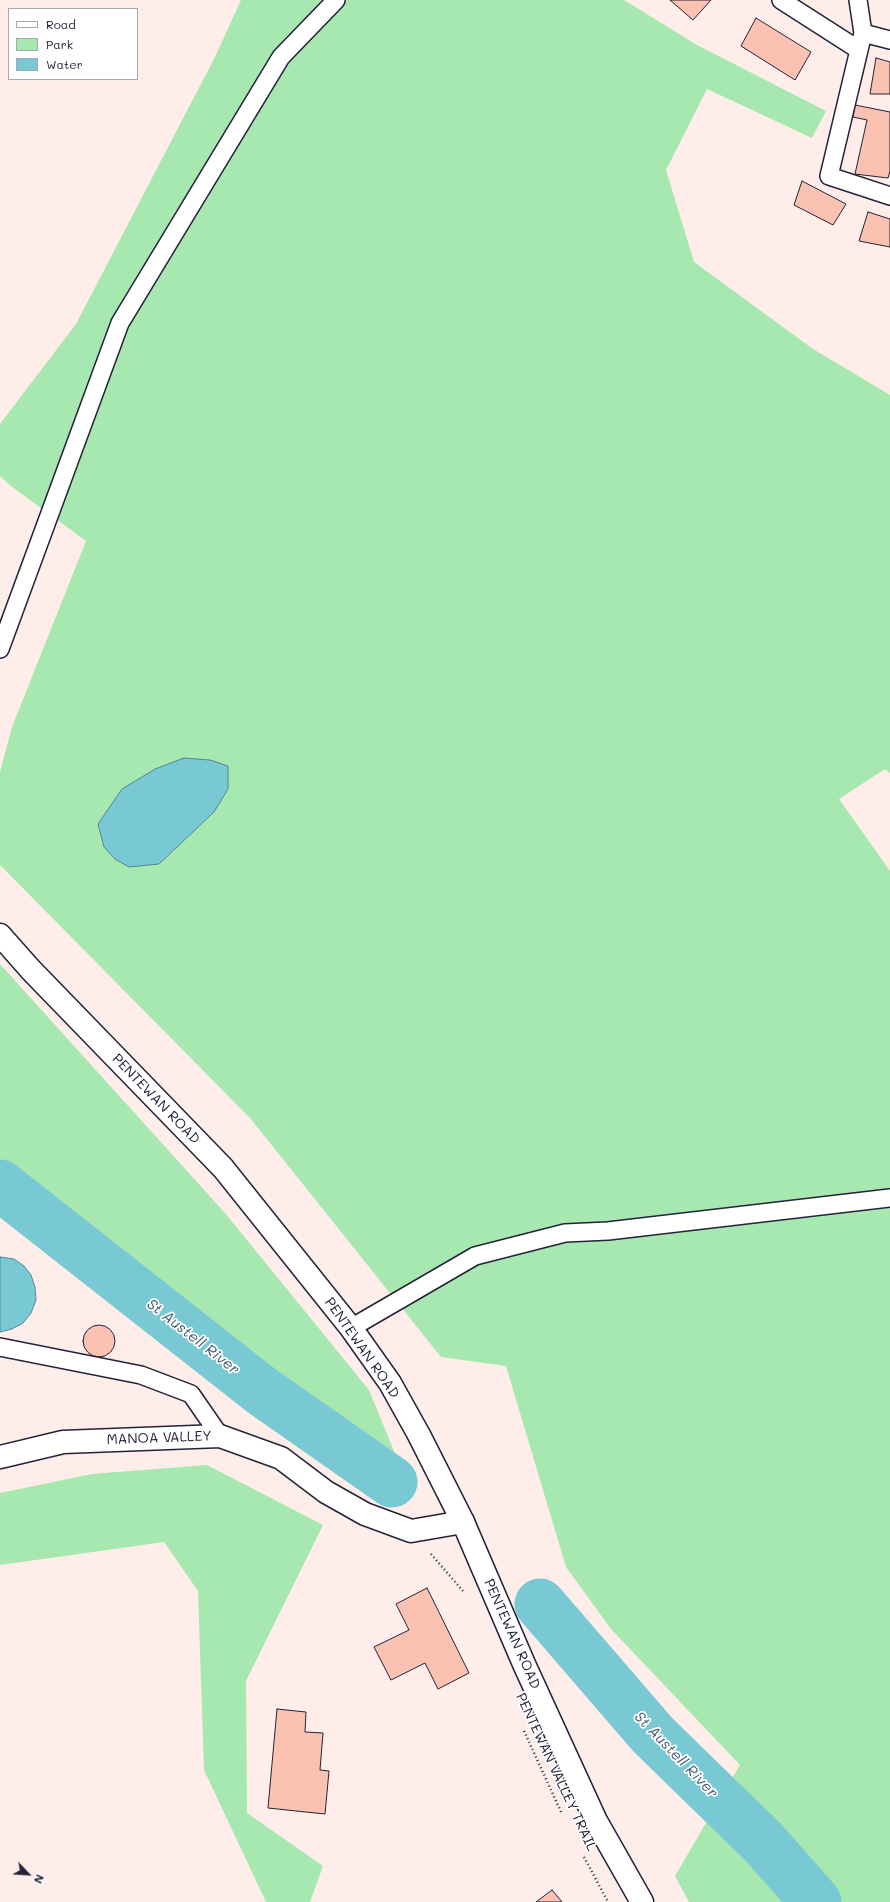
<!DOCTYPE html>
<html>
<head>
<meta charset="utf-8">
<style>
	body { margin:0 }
	#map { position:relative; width:890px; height:1902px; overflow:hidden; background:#feede8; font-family:Mali,sans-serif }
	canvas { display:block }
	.legend { position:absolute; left:8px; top:8px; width:130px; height:72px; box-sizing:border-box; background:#fff; border:1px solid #a7a7b1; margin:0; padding:5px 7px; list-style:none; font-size:12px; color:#22223b }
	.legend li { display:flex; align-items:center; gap:8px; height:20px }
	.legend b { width:20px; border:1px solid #a7a7b1 }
	.north { position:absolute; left:8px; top:1854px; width:40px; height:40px; -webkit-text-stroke:3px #fff; paint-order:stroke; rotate:115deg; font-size:11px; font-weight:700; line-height:16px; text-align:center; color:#22223b }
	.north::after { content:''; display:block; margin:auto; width:14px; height:18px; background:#22223b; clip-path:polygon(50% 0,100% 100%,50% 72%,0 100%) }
</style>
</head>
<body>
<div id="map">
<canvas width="890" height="1902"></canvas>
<ul class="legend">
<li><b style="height:5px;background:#fff"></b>Road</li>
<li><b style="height:11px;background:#a7e7b0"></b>Park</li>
<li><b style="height:11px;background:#79c9d5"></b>Water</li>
</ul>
<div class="north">N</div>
</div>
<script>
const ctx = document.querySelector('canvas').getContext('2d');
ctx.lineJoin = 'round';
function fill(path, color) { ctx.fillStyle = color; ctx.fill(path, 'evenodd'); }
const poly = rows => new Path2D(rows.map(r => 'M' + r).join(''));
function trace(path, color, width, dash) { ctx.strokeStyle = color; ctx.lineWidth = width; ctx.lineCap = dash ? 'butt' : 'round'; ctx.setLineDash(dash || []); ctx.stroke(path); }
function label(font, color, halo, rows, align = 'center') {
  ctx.font = font + ' Mali,sans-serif'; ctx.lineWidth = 3.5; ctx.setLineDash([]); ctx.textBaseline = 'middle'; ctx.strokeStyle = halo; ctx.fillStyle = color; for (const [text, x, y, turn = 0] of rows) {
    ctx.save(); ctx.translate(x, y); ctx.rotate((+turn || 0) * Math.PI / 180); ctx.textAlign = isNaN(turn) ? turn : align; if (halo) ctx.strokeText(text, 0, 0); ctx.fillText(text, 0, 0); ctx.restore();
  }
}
const green = poly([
	[241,0,624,0,697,45,826,111,812,138,707,89,666,170,694,262,813,349,890,395,890,773,885,769,839,799,890,871,890,1902,689,1902,675,1876,740,1765,611,1629,566,1567,506,1366,441,1357,250,1118,0,865,0,772,12,727,86,541,11,486,0,476,0,424,76,324,215,57],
	[0,964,225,1213,369,1390,403,1473,268,1381,0,1169],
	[207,1465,323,1525,246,1681,247,1813,323,1866,310,1902,266,1902,204,1770,198,1591,164,1542,0,1565,0,1493,92,1474]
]);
const water = poly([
	[184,758,210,760,228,766,228,789,214,812,159,864,129,867,115,859,104,847,98,824,122,789,155,769,184,758],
	[0,1257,14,1259,24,1266,31,1275,35,1287,36,1300,31,1313,23,1323,12,1329,0,1332,0,1257]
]);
const river = poly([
	[0,1185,262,1391,392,1482],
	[540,1604,653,1735,764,1843,816,1902]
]);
const building = poly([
	[670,0,711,0,693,20,670,0],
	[756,18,811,52,795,80,741,46,756,18],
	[876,58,890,62,890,94,870,94,876,58],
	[855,105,890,112,890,171,888,178,855,174,867,120,853,117,855,105],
	[802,181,846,204,833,225,794,205,802,181],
	[868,212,890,219,890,247,859,241,868,212],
	'83 1341a16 16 0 1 1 32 0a16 16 0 1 1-32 0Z',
	[427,1588,469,1673,438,1689,425,1663,391,1680,374,1647,409,1630,396,1604,427,1588],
	[277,1709,306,1712,305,1732,323,1733,320,1770,329,1771,325,1814,268,1808,277,1709],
	[552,1890,562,1902,536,1902,552,1890]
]);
const path = poly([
	[431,1554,463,1591],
	[524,1731,562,1814],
	[584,1857,608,1902]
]);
const lane = poly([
	[781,0,859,50,829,176,890,196],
	[858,0,863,33],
	[859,50,863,33,890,40],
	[0,649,120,323,281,57,336,0],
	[351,1328,475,1256,565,1233,608,1231,890,1198],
	[0,1347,141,1375,191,1394,220,1436]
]);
const street = poly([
	[0,1457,63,1442,220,1436,281,1458,326,1492,365,1514,411,1531,463,1522]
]);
const secondary = poly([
	[0,935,31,970,223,1168,351,1328,390,1383,419,1435,463,1522,524,1664,596,1821,642,1902]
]);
const streetNames = [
	["PENTEWAN ROAD",156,1099,46],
	["PENTEWAN ROAD",362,1348,55],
	["MANOA VALLEY",159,1438,-2],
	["PENTEWAN ROAD",512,1634,66],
	["PENTEWAN VALLEY TRAIL",556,1772,65]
];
const waterNames = [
	["St Austell River",193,1337,38],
	["St Austell River",676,1755,46]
];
fill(green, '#a7e7b0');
fill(water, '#79c9d5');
trace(water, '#568697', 1);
trace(river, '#79c9d5', 51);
fill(building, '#fbc2b1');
trace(building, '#22223b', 1);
trace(lane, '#22223b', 20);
trace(street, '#22223b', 25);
trace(secondary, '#22223b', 25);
trace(path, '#22223b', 2.5, [1, 3]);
trace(lane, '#fff', 17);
trace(street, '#fff', 22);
trace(secondary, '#fff', 22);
label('14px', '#22223b', '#fff', streetNames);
label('italic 15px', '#405c71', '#fff', waterNames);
</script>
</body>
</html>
